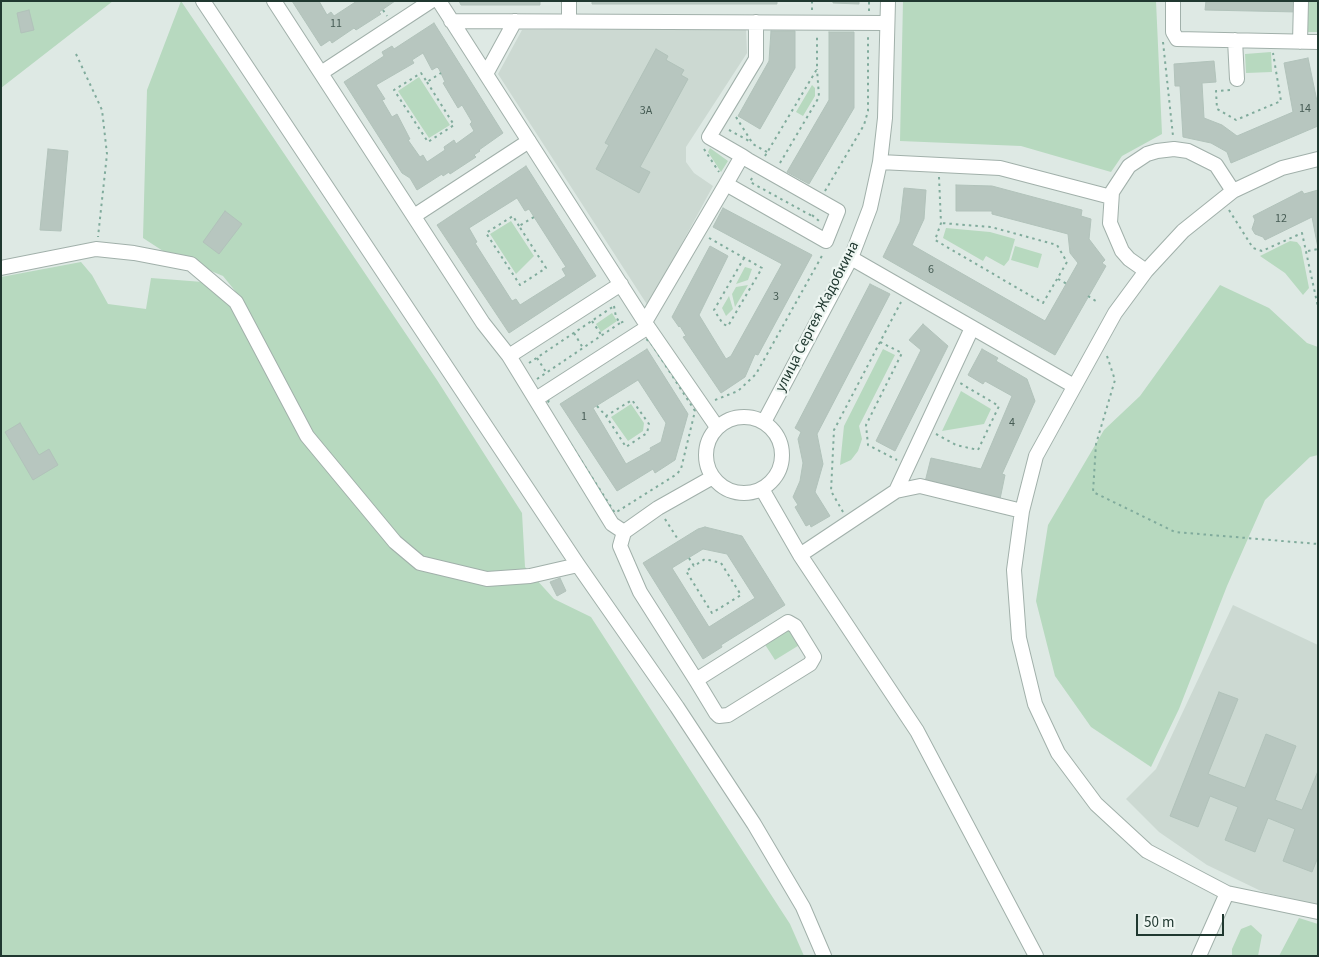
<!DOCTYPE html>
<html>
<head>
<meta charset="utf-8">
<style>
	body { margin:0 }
	#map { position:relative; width:1319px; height:957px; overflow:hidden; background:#dee9e4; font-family:"Source Sans 3",sans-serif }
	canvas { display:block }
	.frame { position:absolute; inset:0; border:2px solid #203830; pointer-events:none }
	.scale { position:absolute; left:1136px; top:914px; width:88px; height:22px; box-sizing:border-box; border:2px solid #203830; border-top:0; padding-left:6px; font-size:15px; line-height:18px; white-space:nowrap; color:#203830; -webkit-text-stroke:4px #eef6f2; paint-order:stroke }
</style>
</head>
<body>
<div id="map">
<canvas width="1319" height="957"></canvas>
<div class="frame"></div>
<div class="scale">50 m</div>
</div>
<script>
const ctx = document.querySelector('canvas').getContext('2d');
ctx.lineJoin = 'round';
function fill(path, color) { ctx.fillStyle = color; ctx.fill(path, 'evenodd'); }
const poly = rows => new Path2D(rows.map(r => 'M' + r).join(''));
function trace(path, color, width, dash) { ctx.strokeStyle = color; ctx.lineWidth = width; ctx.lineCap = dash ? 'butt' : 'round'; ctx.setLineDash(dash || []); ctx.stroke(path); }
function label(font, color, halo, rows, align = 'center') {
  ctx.font = font + ' "Source Sans 3",sans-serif'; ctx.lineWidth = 4.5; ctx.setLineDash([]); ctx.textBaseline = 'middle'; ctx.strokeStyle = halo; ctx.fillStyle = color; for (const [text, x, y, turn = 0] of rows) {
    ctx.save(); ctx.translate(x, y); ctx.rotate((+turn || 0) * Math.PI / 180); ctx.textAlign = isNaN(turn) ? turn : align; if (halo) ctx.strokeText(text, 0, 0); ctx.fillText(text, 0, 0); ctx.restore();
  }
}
const built = poly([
	[746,29,747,53,686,147,686,162,694,173,713,186,648,306,498,74,522,30],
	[1233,605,1318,645,1318,905,1263,892,1207,865,1159,832,1126,799,1156,769]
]);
const green = poly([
	[1,1,113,1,1,88],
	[181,1,437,380,522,513,525,567,554,599,591,617,790,924,804,956,1,956,1,277,81,262,92,275,108,304,146,309,151,278,203,282,236,292,223,276,163,251,143,238,147,90],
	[903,1,1156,1,1162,134,1122,156,1111,172,1021,146,900,141],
	[1304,1,1318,1,1318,32,1303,32],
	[1271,52,1272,72,1246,73,1245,54],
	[419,77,450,125,429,138,398,91],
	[812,85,815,88,815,96,803,116,796,112],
	[710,148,728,161,721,172,708,152],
	[511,221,534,256,516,274,490,234],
	[946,228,990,232,1015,239,1009,260,1004,266,986,256,983,261,943,238],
	[1290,241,1297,242,1301,247,1309,288,1303,295,1285,273,1260,256],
	[1015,246,1042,254,1038,268,1011,260],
	[745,267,752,269,748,280,736,284],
	[748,285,735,307,732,294,736,287],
	[1220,285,1269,308,1307,343,1318,347,1318,455,1310,457,1265,500,1227,586,1179,709,1151,767,1091,727,1055,676,1036,601,1048,525,1104,430,1140,396],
	[729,296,733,309,726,316,722,308],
	[612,313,617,321,601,332,596,324],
	[883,349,895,355,859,426,862,439,858,451,851,460,840,465,844,426],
	[961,391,991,409,984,424,942,431],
	[631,404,644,423,643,431,628,441,611,417],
	[790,627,801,644,775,660,764,643],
	[1299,918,1318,924,1318,956,1279,956],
	[1251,925,1262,935,1258,956,1232,956,1232,949,1241,929]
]);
const building = poly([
	[292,1,319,1,327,15,331,12,334,16,357,1,395,1,379,12,381,14,356,30,354,28,332,43,330,40,321,46,292,1],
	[459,1,540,1,540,5,461,5,459,1],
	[592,1,777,1,777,4,592,4,592,1],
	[833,1,859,1,859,4,833,3,833,1],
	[1206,1,1299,1,1298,12,1205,10,1206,1],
	[29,10,34,30,21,33,17,13,29,10],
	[434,23,503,133,479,150,480,151,474,155,476,157,450,174,449,172,443,176,442,174,417,190,410,178,402,173,344,82,384,56,382,52,392,46,394,49,434,23],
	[423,53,432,70,437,67,439,69,445,82,443,83,458,108,462,105,472,122,470,124,474,131,456,144,454,140,444,147,445,150,427,162,423,155,420,157,408,140,410,139,397,114,392,117,382,100,385,99,376,85,414,63,412,60,423,53],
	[771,31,795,31,795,68,760,129,738,116,769,61,771,31],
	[829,32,854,32,854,108,809,184,787,172,829,100,829,32],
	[656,49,668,56,666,60,684,70,681,75,688,79,640,167,650,172,639,193,596,169,609,145,605,143,656,49],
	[1308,58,1318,106,1318,126,1231,163,1227,152,1211,143,1183,137,1180,86,1175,86,1174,64,1214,61,1216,82,1202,83,1204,118,1222,125,1237,136,1293,112,1284,63,1308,58],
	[48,149,68,151,61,231,40,230,48,149],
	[526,166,596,276,509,333,437,225,526,166],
	[517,198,525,211,529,209,534,217,566,267,562,269,566,276,520,305,516,299,512,301,475,243,477,242,469,228,517,198],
	[956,185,992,186,1082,210,1081,216,1091,219,1089,239,1105,260,1102,263,1106,266,1055,355,883,257,900,222,904,188,926,190,924,219,912,245,1045,321,1078,263,1070,253,1068,234,992,214,992,211,956,211,956,185],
	[1318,190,1318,248,1312,217,1265,240,1263,237,1255,234,1252,229,1255,220,1253,216,1302,191,1304,194,1318,190],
	[723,208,812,255,758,355,755,354,745,377,721,393,683,337,686,336,680,326,679,327,672,317,710,246,728,256,699,315,726,359,731,356,782,264,713,227,723,208],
	[225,211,242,224,219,254,203,242,225,211],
	[870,284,890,294,817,434,823,464,815,492,830,516,811,527,810,524,806,526,795,507,798,505,793,497,800,481,803,463,798,439,801,432,795,428,870,284],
	[923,324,948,346,895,451,876,441,921,350,909,340,923,324],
	[647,349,688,414,675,460,655,473,653,469,617,491,560,404,647,349],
	[638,380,666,423,661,442,650,448,651,450,626,464,593,408,638,380],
	[982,349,998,358,996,361,1027,379,1035,401,1002,474,1005,475,1000,499,925,482,931,458,981,469,1012,396,985,381,983,384,968,375,982,349],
	[20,423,39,455,49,449,58,465,33,480,5,432,20,423],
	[705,527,742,536,785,605,721,645,722,647,703,659,643,563,698,529,705,527],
	[703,549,727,554,755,598,709,627,672,568,703,549],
	[560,578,566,591,557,596,550,582,560,578],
	[1219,692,1238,699,1208,774,1245,788,1266,734,1296,746,1275,800,1302,810,1318,771,1318,857,1312,872,1283,861,1295,829,1268,818,1255,852,1225,840,1238,807,1210,796,1198,827,1170,816,1219,692]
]);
const path = poly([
	[812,1,812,11],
	[383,10,387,16],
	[869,11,869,1],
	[1163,42,1173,136],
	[76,54,102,110,107,154,98,237],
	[427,82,454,125,428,142,394,90,421,73,427,82,441,73],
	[1230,90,1216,91,1217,109,1236,120,1281,101,1273,53],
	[736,117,753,144,767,152],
	[729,130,751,142],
	[704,149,719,172],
	[765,156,817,69,817,36],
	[780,163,819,97,817,69],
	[939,177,941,223,935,240,1043,303,1067,262,1057,245,991,227,941,223],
	[752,178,750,182,812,216],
	[825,191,864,125,868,111,868,36],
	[1229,210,1253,248,1262,251,1302,233,1318,307],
	[812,215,819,221],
	[519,226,513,216,486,233,520,285,546,268,519,226,534,217],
	[709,238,762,268,728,326,723,324,714,310,744,258],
	[1308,251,1318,249],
	[1058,279,1067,284],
	[1088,296,1099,303],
	[614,306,616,317,620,323,627,320],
	[592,321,602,336],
	[574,333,583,348],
	[640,338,646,339,651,343,695,411,681,469,677,474,615,513,546,406,552,395,640,338],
	[880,342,902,353,866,425,868,445,897,460],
	[1107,356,1115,380,1096,444,1093,492,1175,532,1318,544],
	[537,358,546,372],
	[529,363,614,306],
	[537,379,620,323],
	[715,400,738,391,756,374,823,254],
	[597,406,606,416,632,400,649,424,647,433,626,447,606,416],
	[936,434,956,445,978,450,999,406,960,383],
	[843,512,831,491,834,430,901,302],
	[665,519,679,541],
	[689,558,694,566,705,559,721,563,741,595,712,613,686,571,694,566]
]);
const minor = poly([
	[203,1,578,565,677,707,754,824,803,907,824,956],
	[274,1,483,323,509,356,612,524,624,532],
	[439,1,648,327,717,427],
	[1173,1,1173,32,1177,39,1318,42],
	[451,21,887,23],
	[569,21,569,1],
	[1235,40,1237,79],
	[1300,42,1301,1],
	[321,73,431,1],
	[486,74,515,21],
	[742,156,726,184,826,241,838,211,748,160,742,156,709,137,756,59,756,22],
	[1318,159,1282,168,1233,191,1183,231,1146,271,1115,313,1036,456,1022,511,1014,570,1019,638,1035,704,1058,753,1096,804,1147,851,1227,893,1318,912],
	[880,162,1000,168,1111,197],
	[414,216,529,141],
	[851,258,1074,386],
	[1,268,96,249,134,253,191,264,236,302,307,436,395,542,420,563,487,579,530,576,578,565],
	[1146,271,1129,259,1122,251,1110,223,1112,192,1129,166,1147,154,1157,151,1174,149,1188,151,1216,165,1233,191],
	[645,322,726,184],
	[509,356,621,284],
	[536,399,648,327],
	'706 455a38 38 0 1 1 76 0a38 38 0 1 1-76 0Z',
	[764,422,851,258,870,208,880,162,885,118,888,1],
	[762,489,800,555,917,731,1036,956],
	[896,491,972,328],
	[800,555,896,491,920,486,1022,511],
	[696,680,788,622,795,626,814,657,810,664,728,715,719,716,716,713,696,680,640,592,620,546,624,532,658,508,713,477],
	[1199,956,1227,893]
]);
const numberNames = [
	["11",336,24],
	["14",1305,109],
	["3А",646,111],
	["12",1281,219],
	["6",931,270],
	["3",776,297],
	["1",584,417],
	["4",1012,423]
];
const streetNames = [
	["улица Сергея Жадобкина",818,317,-63]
];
fill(built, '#ccd9d2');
fill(green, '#b7d9bf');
fill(building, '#b7c6bf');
trace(building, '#b1c2ba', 1);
trace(minor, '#a1b0aa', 16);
trace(path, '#80ab9c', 2, [2.5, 4]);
trace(minor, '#fff', 14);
label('12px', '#465c54', null, numberNames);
label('15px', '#203830', '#eef6f2', streetNames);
</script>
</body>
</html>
